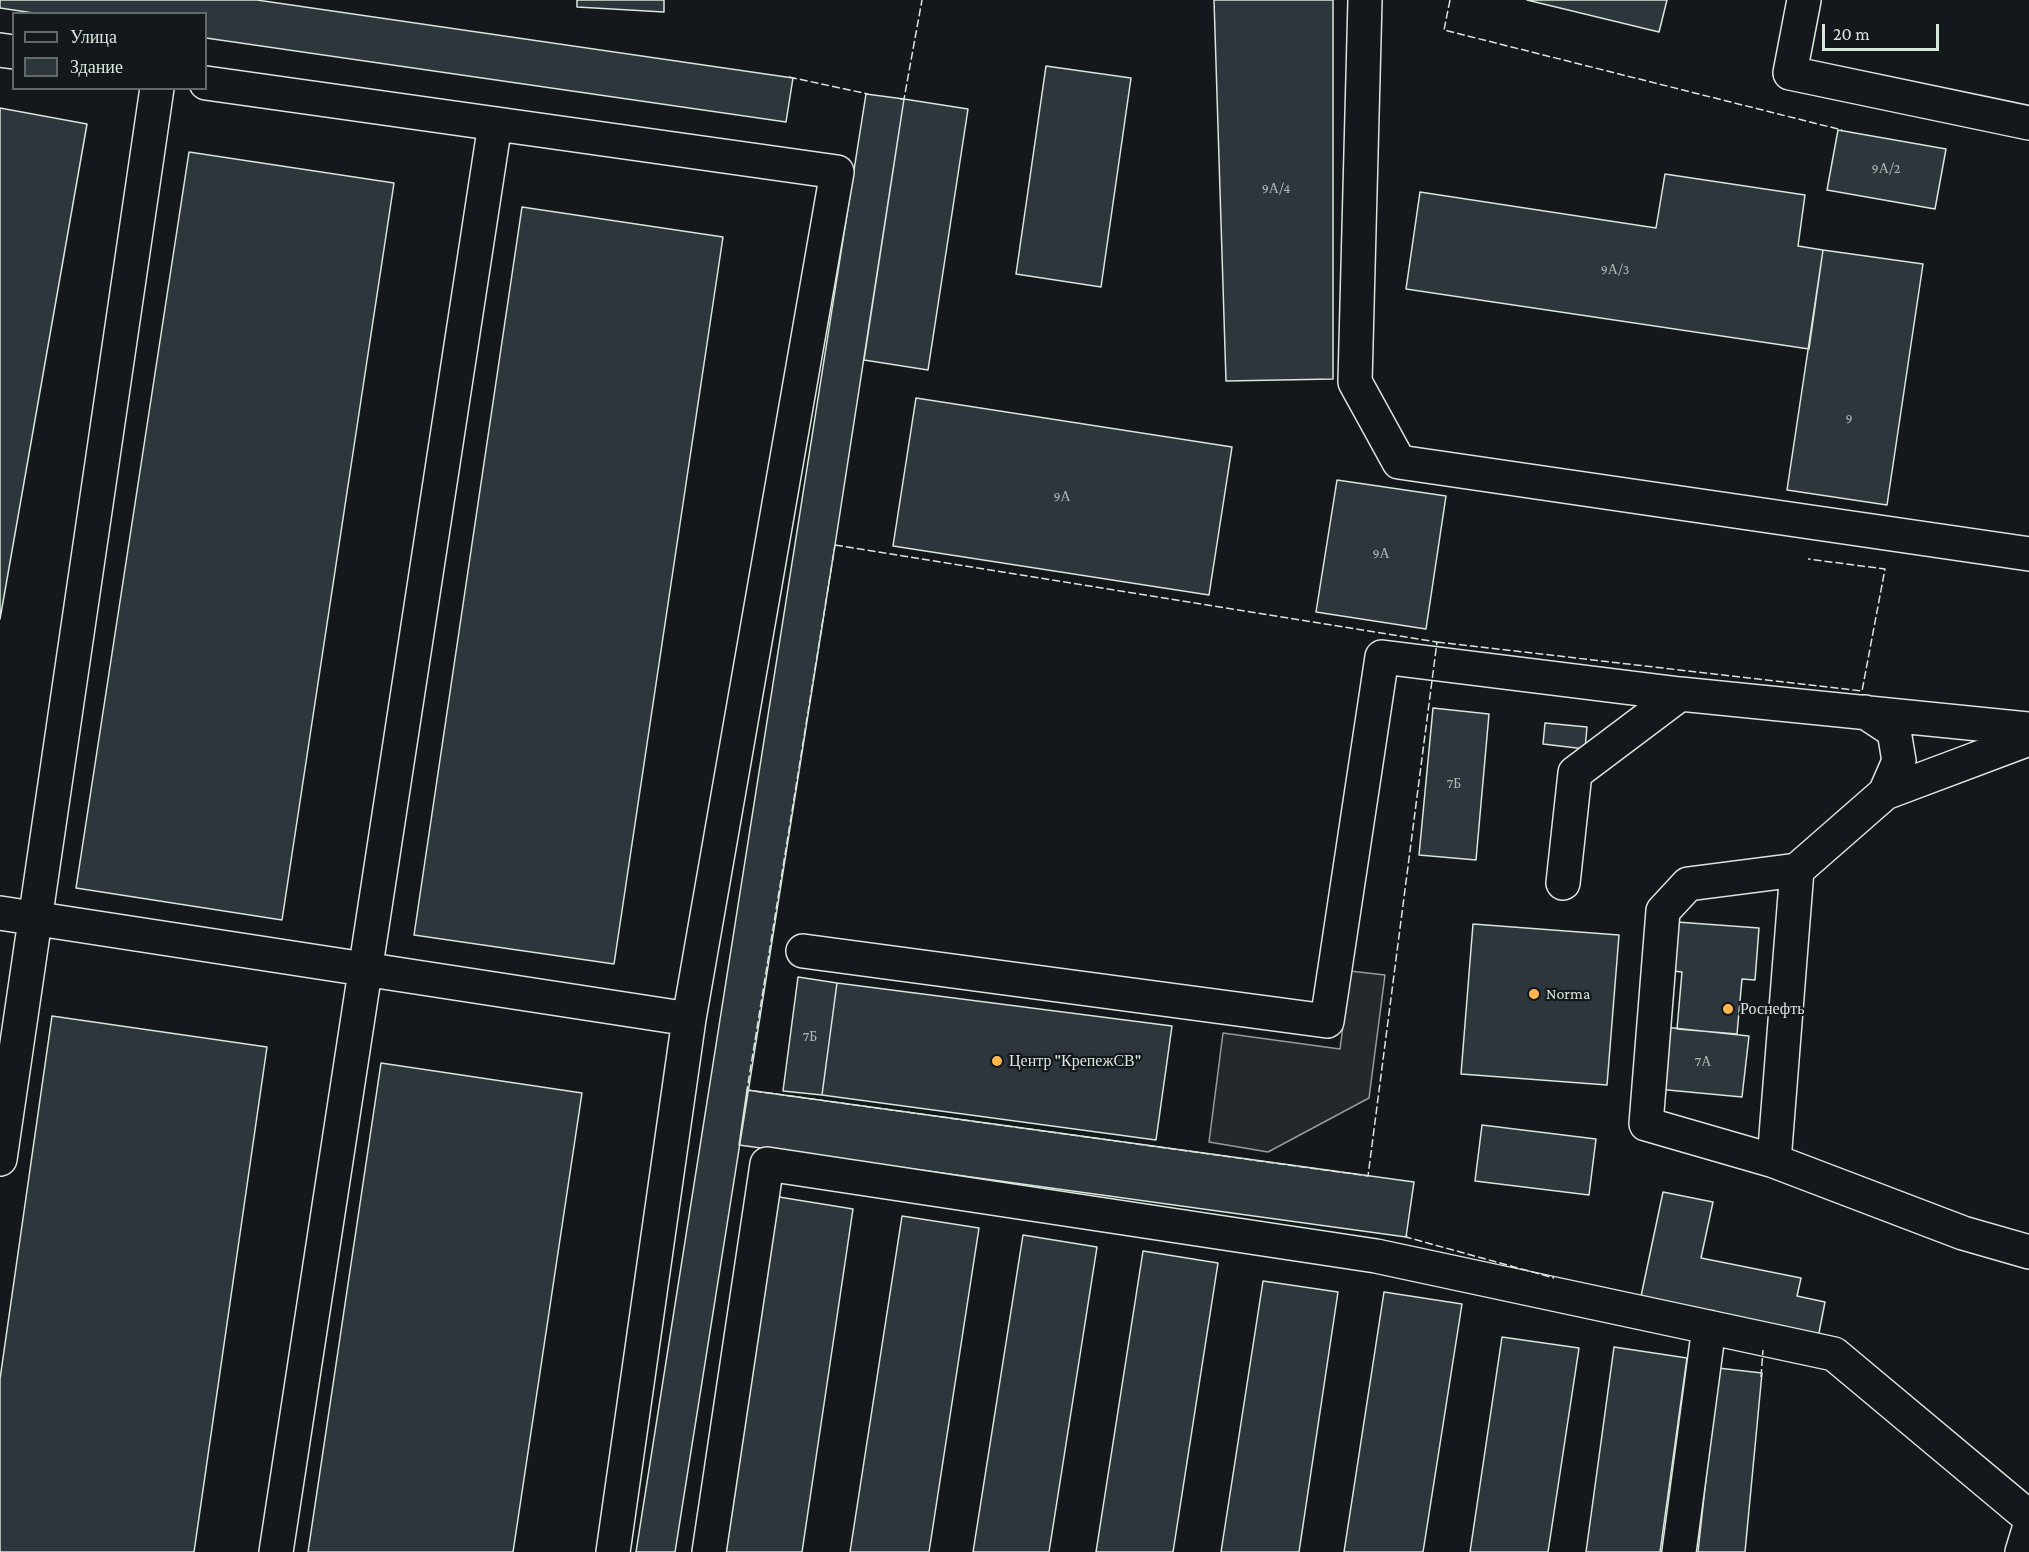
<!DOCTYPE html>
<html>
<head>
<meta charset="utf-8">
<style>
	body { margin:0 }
	#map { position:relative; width:2029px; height:1552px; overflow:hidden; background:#14181c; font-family:"Crimson Pro",serif }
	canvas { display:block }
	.legend { position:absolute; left:12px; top:12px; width:195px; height:78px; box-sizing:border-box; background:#14181c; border:2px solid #626a69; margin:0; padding:8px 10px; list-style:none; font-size:18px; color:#d8e6dc }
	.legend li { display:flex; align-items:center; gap:12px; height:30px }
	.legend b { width:30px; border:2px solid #626a69 }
	.scale { position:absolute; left:1822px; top:24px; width:117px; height:27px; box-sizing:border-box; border:3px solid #d8e6dc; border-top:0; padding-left:8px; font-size:18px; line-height:21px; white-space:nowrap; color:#d8e6dc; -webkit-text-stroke:4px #14181c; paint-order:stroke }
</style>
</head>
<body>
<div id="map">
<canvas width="2029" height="1552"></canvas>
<ul class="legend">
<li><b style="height:8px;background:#14181c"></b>Улица</li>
<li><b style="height:16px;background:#2c363c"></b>Здание</li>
</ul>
<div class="scale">20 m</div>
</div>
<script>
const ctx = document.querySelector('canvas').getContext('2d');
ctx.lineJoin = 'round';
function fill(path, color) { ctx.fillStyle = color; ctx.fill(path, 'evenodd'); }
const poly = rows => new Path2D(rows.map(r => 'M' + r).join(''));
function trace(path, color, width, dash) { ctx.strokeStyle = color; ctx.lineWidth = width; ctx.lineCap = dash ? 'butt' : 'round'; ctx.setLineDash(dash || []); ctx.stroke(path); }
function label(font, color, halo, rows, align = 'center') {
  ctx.font = font + ' "Crimson Pro",serif'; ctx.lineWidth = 4.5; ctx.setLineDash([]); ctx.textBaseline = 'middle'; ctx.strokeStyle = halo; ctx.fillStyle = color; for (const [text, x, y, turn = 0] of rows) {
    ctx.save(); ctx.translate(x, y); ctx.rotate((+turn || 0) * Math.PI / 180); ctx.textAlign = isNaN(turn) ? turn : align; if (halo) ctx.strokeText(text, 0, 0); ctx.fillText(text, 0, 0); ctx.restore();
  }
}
const parking = poly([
	[1350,971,1385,975,1369,1098,1268,1152,1209,1142,1223,1033,1340,1049,1350,971]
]);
const building = poly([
	[0,0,257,0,793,78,786,122,206,38,206,14,40,14,0,8,0,0],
	[577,0,664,0,664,12,577,7,577,0],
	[1214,0,1333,0,1333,379,1226,381,1214,0],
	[1527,0,1667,0,1659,32,1527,0],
	[1046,66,1131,78,1101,287,1016,274,1046,66],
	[866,94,904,99,835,545,675,1552,636,1552,866,94],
	[904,99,968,109,928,370,864,360,904,99],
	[0,108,87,124,0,619,0,108],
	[1838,130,1946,149,1935,209,1827,190,1838,130],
	[189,152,394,183,282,920,76,888,189,152],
	[1665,174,1805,195,1798,246,1823,250,1809,349,1406,289,1420,192,1656,228,1665,174],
	[522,207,723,237,614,964,414,935,522,207],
	[1823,250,1923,264,1887,505,1787,490,1823,250],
	[916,398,1232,447,1209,595,893,546,916,398],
	[1337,480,1446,496,1426,629,1316,612,1337,480],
	[1433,708,1489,714,1476,860,1419,855,1433,708],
	[1545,723,1587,727,1585,749,1543,744,1545,723],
	[1677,922,1759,928,1755,980,1742,979,1737,1034,1677,1029,1682,972,1673,971,1677,922],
	[1473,924,1619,935,1607,1085,1461,1074,1473,924],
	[798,977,837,983,822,1095,783,1091,798,977],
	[837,983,1172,1026,1156,1140,822,1095,837,983],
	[52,1016,267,1047,194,1552,0,1552,0,1379,52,1016],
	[1664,1027,1749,1036,1742,1097,1657,1089,1664,1027],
	[381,1063,582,1093,513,1552,308,1552,381,1063],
	[747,1090,1414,1182,1406,1237,739,1145,747,1090],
	[1482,1125,1596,1139,1589,1195,1475,1181,1482,1125],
	[1663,1192,1713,1202,1701,1258,1801,1278,1797,1296,1825,1302,1818,1338,1640,1301,1663,1192],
	[779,1197,853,1209,802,1552,726,1552,779,1197],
	[902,1216,979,1228,929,1552,850,1552,902,1216],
	[1023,1235,1097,1247,1049,1552,973,1552,1023,1235],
	[1143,1251,1218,1263,1173,1552,1096,1552,1143,1251],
	[1263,1281,1338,1292,1299,1552,1221,1552,1263,1281],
	[1384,1292,1462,1304,1423,1552,1344,1552,1384,1292],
	[1502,1337,1579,1348,1548,1552,1470,1552,1502,1337],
	[1614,1347,1687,1358,1660,1552,1586,1552,1614,1347],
	[1718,1368,1762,1373,1745,1552,1698,1552,1718,1368]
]);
const minor = poly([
	[1365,0,1355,382,1399,462,2029,554],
	[1804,0,1790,73,2029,123],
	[0,50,14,52],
	[206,83,837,172,689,1019,613,1552],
	[1865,712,1894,731,1899,761,1885,793],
	[2029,739,1885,793,1797,870,1774,1161,1963,1233,2029,1252],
	[1563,883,1575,773,1680,694],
	[0,913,689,1019],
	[803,951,1327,1021,1382,657,1680,694,2029,729],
	[0,1159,157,88],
	[1774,1161,1646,1124,1663,911,1688,884,1797,870],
	[276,1552,495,124],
	[709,1552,767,1164,1376,1256,1834,1354,2029,1517],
	[1679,1552,1709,1327],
	[2022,1552,2029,1529]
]);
const fence = poly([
	[1450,0,1444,30,1842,130],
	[789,77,868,94],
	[900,99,904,99,922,0],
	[835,545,1437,642,1368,1176,747,1090,835,545],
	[1437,642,1862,691,1885,569,1808,559],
	[1407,1235,1406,1237,1554,1278],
	[1761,1377,1763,1350]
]);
const markers = [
	[1534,994,6,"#ffb74d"],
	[1728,1009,6,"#ffb74d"],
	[997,1061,6,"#ffb74d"]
];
const numberNames = [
	["9А/2",1886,169],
	["9А/4",1276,189],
	["9А/3",1615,270],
	["9",1849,419],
	["9А",1062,497],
	["9А",1381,554],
	["7Б",1454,784],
	["7Б",810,1037],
	["7А",1703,1062]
];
const poiNames = [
	["Norma",1546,994],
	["Роснефть",1740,1009],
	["Центр \"КрепежСВ\"",1009,1061]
];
fill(parking, '#24282b');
trace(parking, '#939e99', 1.5);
fill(building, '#2c363c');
trace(building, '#d8e6dc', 1.5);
trace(minor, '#d8e6dc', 36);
trace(minor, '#14181c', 33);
trace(fence, '#d8e6dc', 1.5, [8, 3]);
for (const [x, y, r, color] of markers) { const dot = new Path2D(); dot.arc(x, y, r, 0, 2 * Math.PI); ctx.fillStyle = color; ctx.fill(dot); trace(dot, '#14181c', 2); }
label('14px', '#adbab4', null, numberNames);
label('16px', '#d8e6dc', '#14181c', poiNames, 'left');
</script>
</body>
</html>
